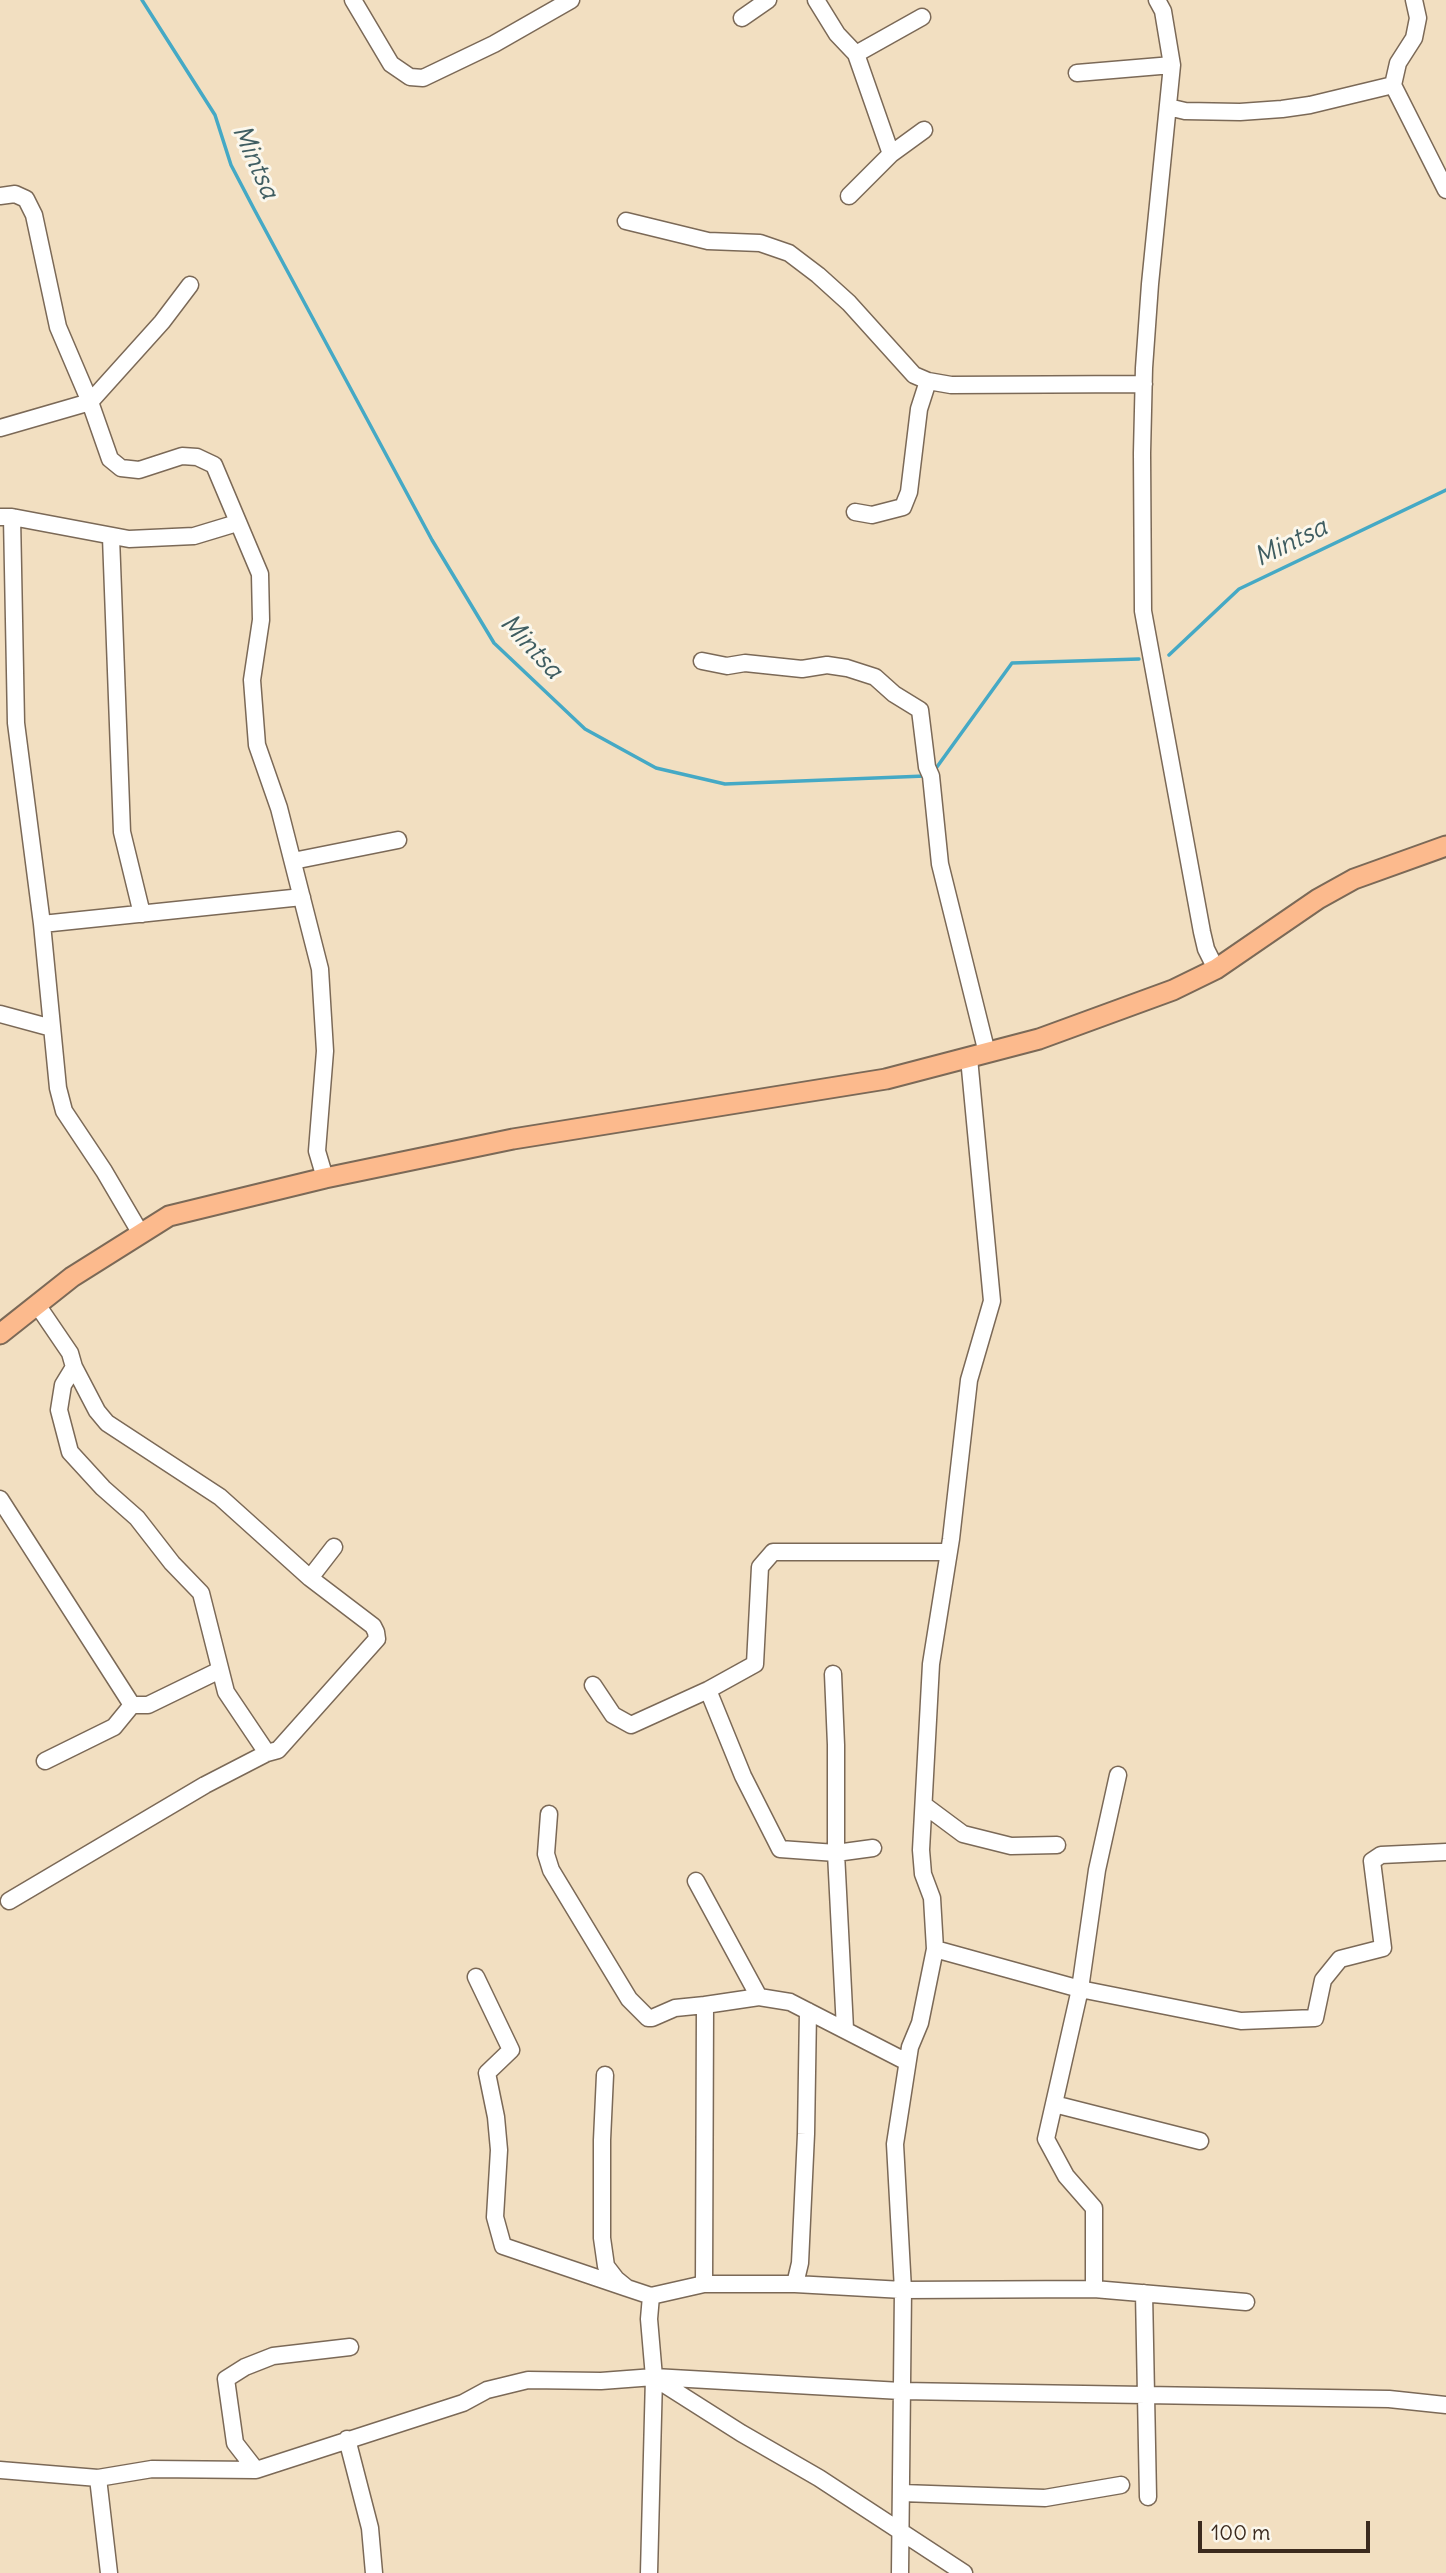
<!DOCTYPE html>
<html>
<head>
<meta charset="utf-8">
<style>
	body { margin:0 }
	#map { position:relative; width:1446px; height:2573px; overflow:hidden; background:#f2dfc1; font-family:Delius,sans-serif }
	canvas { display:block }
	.scale { position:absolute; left:1198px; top:2521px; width:172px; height:32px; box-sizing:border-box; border:4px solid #3b2a1e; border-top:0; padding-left:9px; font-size:21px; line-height:24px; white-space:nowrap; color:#3b2a1e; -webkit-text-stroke:5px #fbf7ec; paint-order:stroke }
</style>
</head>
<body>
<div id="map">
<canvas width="1446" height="2573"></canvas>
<div class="scale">100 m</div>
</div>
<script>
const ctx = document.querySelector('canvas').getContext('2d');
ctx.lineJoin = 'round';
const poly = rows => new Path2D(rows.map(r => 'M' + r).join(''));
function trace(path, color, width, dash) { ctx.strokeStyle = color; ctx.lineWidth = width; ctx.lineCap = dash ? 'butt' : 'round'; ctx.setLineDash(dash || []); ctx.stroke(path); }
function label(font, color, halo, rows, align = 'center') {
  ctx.font = font + ' Delius,sans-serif'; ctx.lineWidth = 6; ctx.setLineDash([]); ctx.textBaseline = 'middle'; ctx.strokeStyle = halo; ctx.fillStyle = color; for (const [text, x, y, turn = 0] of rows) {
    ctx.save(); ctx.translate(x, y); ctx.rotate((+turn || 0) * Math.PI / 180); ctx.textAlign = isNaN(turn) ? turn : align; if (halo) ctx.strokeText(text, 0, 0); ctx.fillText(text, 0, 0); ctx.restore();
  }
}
const stream = poly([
	[142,0,215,115,231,165,254,209,432,540,494,643,585,729,656,768,725,784,925,776],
	[1169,655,1239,589,1446,490],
	[934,771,1012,663,1139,659]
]);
const minor = poly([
	[353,0,391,64,410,77,423,78,494,44,571,0],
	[816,0,837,34,856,54,891,154],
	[1157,0,1163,11,1172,65,1150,284,1144,368,1142,453,1143,611,1202,932,1206,949,1216,969],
	[742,18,768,0],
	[856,54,922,17],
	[1077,73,1172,65],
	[1393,85,1398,63,1414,38,1418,18,1414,0],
	[1168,107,1185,111,1240,112,1282,109,1310,105,1393,85,1446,190],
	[0,196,15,194,26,199,34,215,58,327,90,402,110,459,121,468,139,470,182,456,197,457,214,465,260,574,261,620,252,680,257,745,279,808,320,969,325,1051,317,1151,325,1178],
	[849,196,891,154,924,130],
	[626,221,708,241,760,243,789,253,818,275,849,303,914,375,928,381,951,385,1144,384],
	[0,428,90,402,162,322,190,285],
	[855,512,872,515,903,507,909,492,919,409,928,381],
	[0,517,12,517,129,539,194,536,237,523],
	[12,517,16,723,42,924,58,1088,64,1111,104,1171,141,1234],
	[111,537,122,832,142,914],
	[702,661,727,666,745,663,802,669,827,665,847,668,875,677,894,694,920,710,927,767,931,776,940,864,987,1053],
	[293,861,398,840],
	[42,924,302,897],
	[0,1014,52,1028],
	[38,1306,70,1353,74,1367,97,1411,107,1423,220,1497,310,1578,334,1547],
	[74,1367,63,1385,59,1410,70,1452,103,1488,137,1518,172,1563,201,1593,226,1692,267,1753],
	[0,1499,132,1705,148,1705,220,1670],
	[833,1674,836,1745,836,1853,845,2029],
	[593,1685,613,1715,631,1725,708,1690,755,1664,760,1567,773,1552,949,1552],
	[708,1690,743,1776,780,1849,836,1853,873,1848],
	[45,1761,114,1727,132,1705],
	[924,1805,963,1834,1011,1846,1057,1845],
	[549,1814,546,1854,551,1870,629,1999,648,2018,652,2018,675,2008,705,2005],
	[696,1881,759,1997],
	[9,1901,205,1785,267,1753,278,1750,377,1639,376,1632,373,1626,310,1578],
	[935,1949,1080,1989,1241,2021,1315,2018,1323,1980,1340,1959,1383,1948,1372,1861,1381,1855,1446,1852],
	[476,1977,511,2050,487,2073,496,2117,499,2150,495,2217,503,2246,627,2288],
	[605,2075,602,2140,602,2238,606,2266,616,2279,627,2288,651,2296],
	[1054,2104,1200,2141],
	[704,2284,705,2005,759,1997,790,2002,907,2062],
	[795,2284,800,2263,806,2134,808,2011],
	[1094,2289,1094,2208,1066,2176,1046,2139,1080,1989,1097,1870,1118,1775],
	[1144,2293,1148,2497],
	[656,2379,741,2433,819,2478,964,2573],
	[347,2439,370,2528,374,2573],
	[0,2470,98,2478,109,2573],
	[256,2470,235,2443,226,2379,245,2367,273,2356,350,2347],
	[98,2478,152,2469,256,2470,463,2403,487,2390,528,2380,601,2381,654,2377,901,2391,1389,2399,1446,2405],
	[902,2493,1045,2498,1121,2485],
	[649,2573,654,2377,649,2319,651,2296,704,2284,795,2284,903,2290,1094,2289,1246,2302],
	[900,2573,903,2290,895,2144,910,2047,920,2023,935,1949,932,1898,923,1874,921,1850,931,1664,951,1539,969,1380,992,1301,969,1058]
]);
const major = poly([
	[0,1334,72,1277,169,1216,325,1178,513,1139,886,1079,1039,1039,1173,990,1216,969,1318,899,1354,879,1446,846]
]);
const waterNames = [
	["Mintsa",255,162,66],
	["Mintsa",1291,543,-26],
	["Mintsa",531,647,47]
];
trace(stream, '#45a9c5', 3.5);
trace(minor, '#7b6957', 19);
trace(major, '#7b6957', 23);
trace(minor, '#fff', 16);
trace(major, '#fcba8d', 19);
label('italic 26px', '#3f5d61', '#fbf7ec', waterNames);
</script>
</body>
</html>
